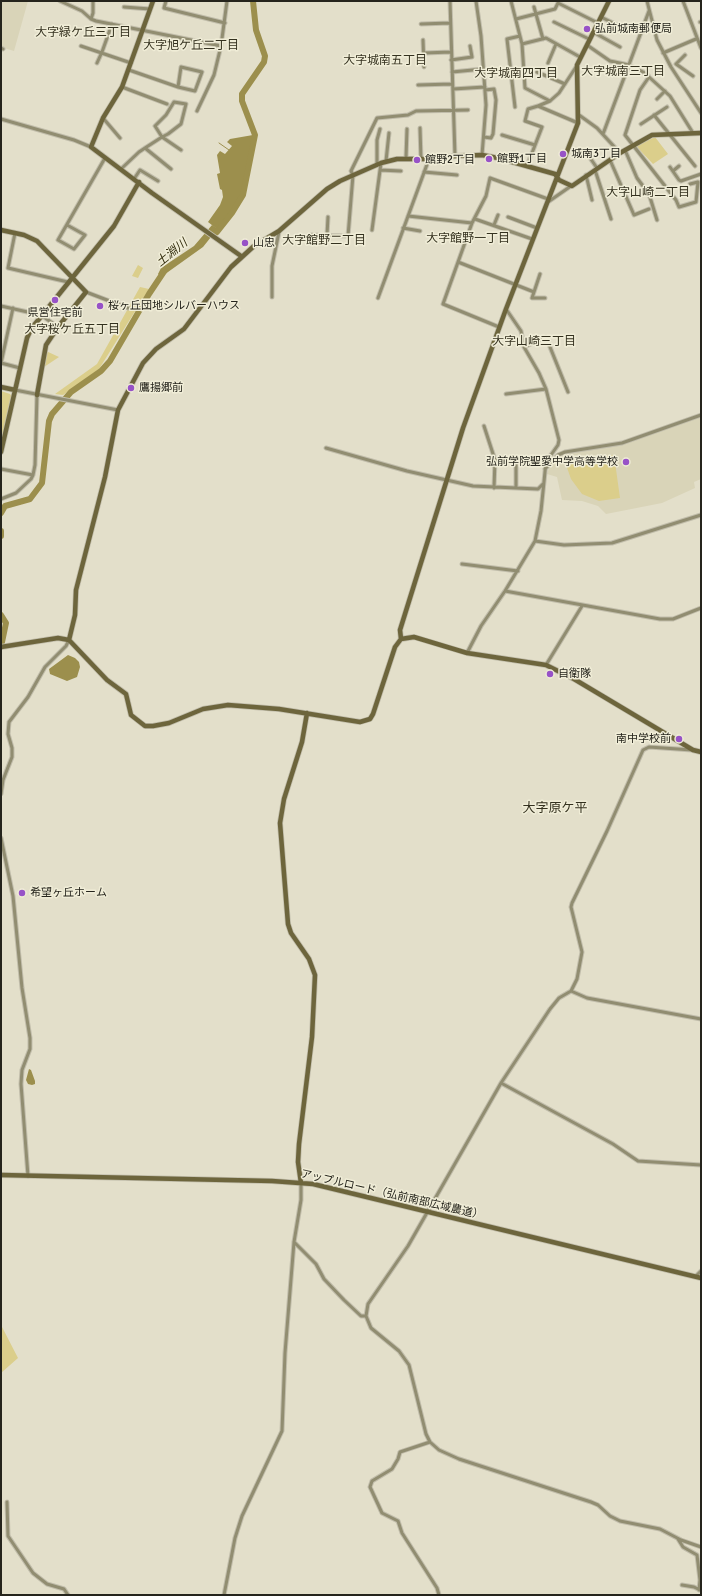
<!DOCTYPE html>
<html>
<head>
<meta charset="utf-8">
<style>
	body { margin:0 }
	#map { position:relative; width:702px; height:1596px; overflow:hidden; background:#e3dfca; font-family:Signika,sans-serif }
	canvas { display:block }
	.frame { position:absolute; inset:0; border:2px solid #25241c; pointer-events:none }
</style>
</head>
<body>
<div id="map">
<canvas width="702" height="1596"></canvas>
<div class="frame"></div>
</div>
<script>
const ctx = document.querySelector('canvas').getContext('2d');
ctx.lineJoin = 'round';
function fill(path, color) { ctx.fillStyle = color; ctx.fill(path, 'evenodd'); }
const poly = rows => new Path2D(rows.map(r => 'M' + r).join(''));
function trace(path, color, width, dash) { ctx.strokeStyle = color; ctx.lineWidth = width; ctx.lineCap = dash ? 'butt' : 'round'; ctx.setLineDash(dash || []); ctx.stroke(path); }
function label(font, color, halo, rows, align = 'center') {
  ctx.font = font + ' Signika,"Noto Sans JP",sans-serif'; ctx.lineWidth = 3; ctx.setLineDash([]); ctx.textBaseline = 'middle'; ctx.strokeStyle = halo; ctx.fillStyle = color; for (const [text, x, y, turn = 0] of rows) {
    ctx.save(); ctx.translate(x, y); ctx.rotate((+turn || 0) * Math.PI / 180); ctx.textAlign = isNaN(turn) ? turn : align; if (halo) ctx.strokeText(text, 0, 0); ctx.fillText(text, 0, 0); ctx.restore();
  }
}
const built = poly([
	[1,1,28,1,14,51,1,47],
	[701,415,701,479,694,482,695,488,662,503,606,514,598,506,582,501,562,500,557,477,547,474,550,465,560,453,614,444]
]);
const green = poly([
	[655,137,668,154,653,164,636,146],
	[138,265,143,268,138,278,132,276],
	[140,287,149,289,99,369,63,395,55,394,97,364],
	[46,351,59,357,44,367],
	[1,391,10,394,12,397,1,442],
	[614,455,620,498,599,501,582,494,571,479,565,462],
	[1,1325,18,1358,1,1373]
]);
const water = poly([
	[253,135,245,186,237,205,216,231,219,230,216,235,211,237,203,247,161,277,158,274,161,268,194,246,212,225,217,229,208,222,220,205,223,197,222,190,220,189,217,174,220,173,217,155,220,151,225,154,232,146,227,142,230,139],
	[68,655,75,658,79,662,80,667,77,677,67,681,50,674,49,669],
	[29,1069,31,1070,35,1081,35,1084,32,1085,28,1084,26,1080]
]);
const stream = poly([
	[219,143,229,150]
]);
const river = poly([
	[214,234,217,232,232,213,243,195,255,135,242,101,242,94,264,62,265,56,256,30,253,1],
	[1,513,5,506,30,499,42,483,49,421,52,414,71,392,101,371,110,361,149,294,165,270],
	[1,531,1,536],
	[1,615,6,623,1,647]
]);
const street = poly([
	[60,1,82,11,91,19,96,21,221,46,227,1],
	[166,1,164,8,225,23],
	[450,1,455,156],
	[476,1,481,36,486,105,482,155],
	[511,1,522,44,525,88,550,101,559,93,576,67],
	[647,1,657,40,671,67,701,113],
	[683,1,701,48],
	[124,7,150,9],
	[534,7,543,39],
	[601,17,627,30],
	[91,19,93,13,93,1],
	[516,19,555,9,558,3,598,23],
	[554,22,589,39],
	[700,22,701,22],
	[421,24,450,23],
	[593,32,620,47],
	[423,40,424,67],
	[522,44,546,38,580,57],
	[587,45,610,61,629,65,647,74,649,77,670,96,693,133],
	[81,46,131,63],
	[1,48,3,49],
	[424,53,451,52],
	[663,53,696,39],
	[451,60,472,57,470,46],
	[97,63,102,52,112,24],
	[548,63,556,44],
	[676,64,693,76],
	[676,64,685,55],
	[129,70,178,87,195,91,202,72,181,67,178,87],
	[452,72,483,69],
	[537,72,565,84],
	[649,77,640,90,625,135,676,200,679,207,696,202,698,182,690,184],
	[418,85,452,84],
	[122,87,167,104],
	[453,89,485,87],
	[657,99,665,91],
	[538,106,550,101],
	[515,107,507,39,520,36],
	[197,111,214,75,221,46],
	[579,115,597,128,620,153],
	[654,115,695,166],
	[103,118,120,138],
	[1,119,74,140,91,147],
	[641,124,667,107],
	[420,128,421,159],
	[603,134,649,11],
	[502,135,535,145],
	[484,137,491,138,493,134,496,100,494,89,485,90],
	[145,148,171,169],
	[625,150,637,178,649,194,657,220],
	[586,152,597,168],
	[406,158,407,129],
	[610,160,634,215,649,209],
	[386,161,389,133],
	[377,165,377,140,380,129],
	[527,166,542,127,525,121,528,109,538,106,578,123],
	[670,167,679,180,681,181,701,174],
	[121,169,139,152,145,148,162,137,168,134,181,124,186,104,174,102,166,115,155,126,162,137,181,150],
	[380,170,401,171],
	[595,170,611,219],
	[673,171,679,166],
	[424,172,457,175],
	[586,175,592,200],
	[134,179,140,170,158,181],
	[548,202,571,186],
	[408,216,472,223],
	[508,217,537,228],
	[475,219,532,239],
	[67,225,85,235,74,249,58,240,105,158],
	[494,225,498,215],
	[403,228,420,231],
	[372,230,381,163],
	[15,233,8,268,68,282],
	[311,235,348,236,353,175,351,171,377,118,408,115,416,111,468,110],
	[327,235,328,217],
	[458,262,534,292],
	[540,274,532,298,545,298],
	[86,292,128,308],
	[272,297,272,266,279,232],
	[378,298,429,159],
	[1,306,41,315,58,327],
	[13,308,1,363,20,368],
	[499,327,443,304,472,223,486,196,490,178,548,199],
	[524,347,546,337,568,392],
	[15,390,118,410],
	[506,394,546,389],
	[484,426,495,460,494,488],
	[326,448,407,471,473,486,538,489,543,484],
	[495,460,547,459],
	[516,460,516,488],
	[1,469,33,475],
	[545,469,558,455,565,452,622,443,701,415],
	[1,499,16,493,31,479,33,475,35,465,37,395],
	[535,541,564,545,612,543,701,515],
	[462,564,518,571],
	[505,591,660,619,673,619,701,608],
	[467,653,481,626,505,591,535,541,541,511,546,462,558,445,559,440,546,389,539,373,524,347,521,331,506,309],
	[546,665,582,606],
	[692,750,649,747,643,750,607,831,572,903,571,907,582,952,577,979,571,991,559,998,550,1009,501,1083,408,1246,368,1304,366,1316,371,1328,399,1351,409,1365,426,1434,430,1442,439,1450,459,1459,591,1502,598,1505,610,1516,620,1521,660,1529,681,1540,701,1547],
	[1,794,3,780,12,757,12,748,8,734,9,722,28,697,45,667,66,646,69,640],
	[1,838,13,896,22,988,30,1038,30,1049,22,1070,21,1084,28,1176],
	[571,991,587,998,701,1019],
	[501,1083,613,1144,638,1161,701,1165],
	[294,1242,316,1264,324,1279,344,1300,361,1316,366,1316],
	[696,1276,701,1271],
	[430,1442,400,1452,398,1459,392,1469,372,1481,370,1487,382,1513,398,1521,402,1533,437,1588,439,1595],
	[7,1502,8,1536,33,1573,47,1584,64,1589,68,1595],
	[678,1539,683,1547,697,1555,700,1580,699,1590],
	[682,1585,694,1587,700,1590],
	[224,1595,235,1538,242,1516,282,1431,285,1353,294,1242,301,1200,301,1183]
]);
const secondary = poly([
	[153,1,122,87,103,118,91,147,152,193,241,256],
	[1,230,24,235,37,241,86,292,58,327,46,345,37,395],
	[1,387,15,390],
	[1,452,27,338,31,329,114,226,139,182],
	[401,639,400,630,463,428,506,309,578,123,577,65,609,1],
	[69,640,75,615,76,590,105,477,118,410,143,363,156,349,184,329,231,267,254,246,279,231,327,189,340,181,381,163,397,159,429,159,455,156,482,155,498,158,555,174,559,180,572,186,620,153,652,135,701,133],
	[1,647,58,638,69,640,107,680,126,694,131,715,145,726,153,726,169,723,203,709,228,705,279,709,360,722,370,719,373,714,395,647,401,639,414,637,467,653,546,665,574,679,693,750,701,752],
	[1,1175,272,1181,313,1184,701,1278],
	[301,1183,298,1162,299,1144,312,1037,315,975,309,959,291,933,288,924,280,823,284,799,302,742,307,713]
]);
const markers = [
	[587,29,4,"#9752c7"],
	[563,154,4,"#9752c7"],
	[489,159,4,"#9752c7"],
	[417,160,4,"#9752c7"],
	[245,243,4,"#9752c7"],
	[55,300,4,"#9752c7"],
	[100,306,4,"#9752c7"],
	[131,388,4,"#9752c7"],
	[626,462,4,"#9752c7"],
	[550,674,4,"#9752c7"],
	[679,739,4,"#9752c7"],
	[22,893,4,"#9752c7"]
];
const poiNames = [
	["弘前城南郵便局",595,29],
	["城南3丁目",571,154],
	["館野1丁目",497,159],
	["館野2丁目",425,160],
	["山忠",253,243],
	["桜ヶ丘団地シルバーハウス",108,306],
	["県営住宅前",55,313,"center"],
	["鷹揚郷前",139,388],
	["弘前学院聖愛中学高等学校",618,462,"right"],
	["自衛隊",558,674],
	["南中学校前",671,739,"right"],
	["希望ヶ丘ホーム",30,893]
];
const streetNames = [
	["アップルロード（弘前南部広域農道）",392,1195,13]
];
const neighbourhoodNames = [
	["大字緑ケ丘三丁目",83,33],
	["大字旭ケ丘二丁目",191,46],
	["大字城南五丁目",385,61],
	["大字城南三丁目",623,72],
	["大字城南四丁目",516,74],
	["大字山崎二丁目",648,193],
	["大字館野一丁目",468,239],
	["大字館野二丁目",324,241],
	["大字桜ケ丘五丁目",72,330],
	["大字山崎三丁目",534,342]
];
const waterNames = [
	["土淵川",172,253,-39]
];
const quarterNames = [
	["大字原ケ平",555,809]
];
fill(built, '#d9d4b8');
fill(green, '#dbce8b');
fill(water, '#9c8f4d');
trace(stream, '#9c8f4d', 1);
trace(river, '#9c8f4d', 6);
trace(street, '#c1bdab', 5);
trace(secondary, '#c1bdab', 6);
trace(street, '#918d71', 3);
trace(secondary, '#6d653c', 4.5);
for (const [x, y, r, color] of markers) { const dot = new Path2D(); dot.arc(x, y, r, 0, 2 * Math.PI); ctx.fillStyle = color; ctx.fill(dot); trace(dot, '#f0edd7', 1.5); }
label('11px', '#25241c', '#f0edd7', poiNames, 'left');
label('11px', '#25241c', '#f0edd7', streetNames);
label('12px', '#34311f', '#f0edd7', neighbourhoodNames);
label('italic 12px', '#332d0e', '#f0edd7', waterNames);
label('13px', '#34311f', '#f0edd7', quarterNames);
</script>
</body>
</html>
